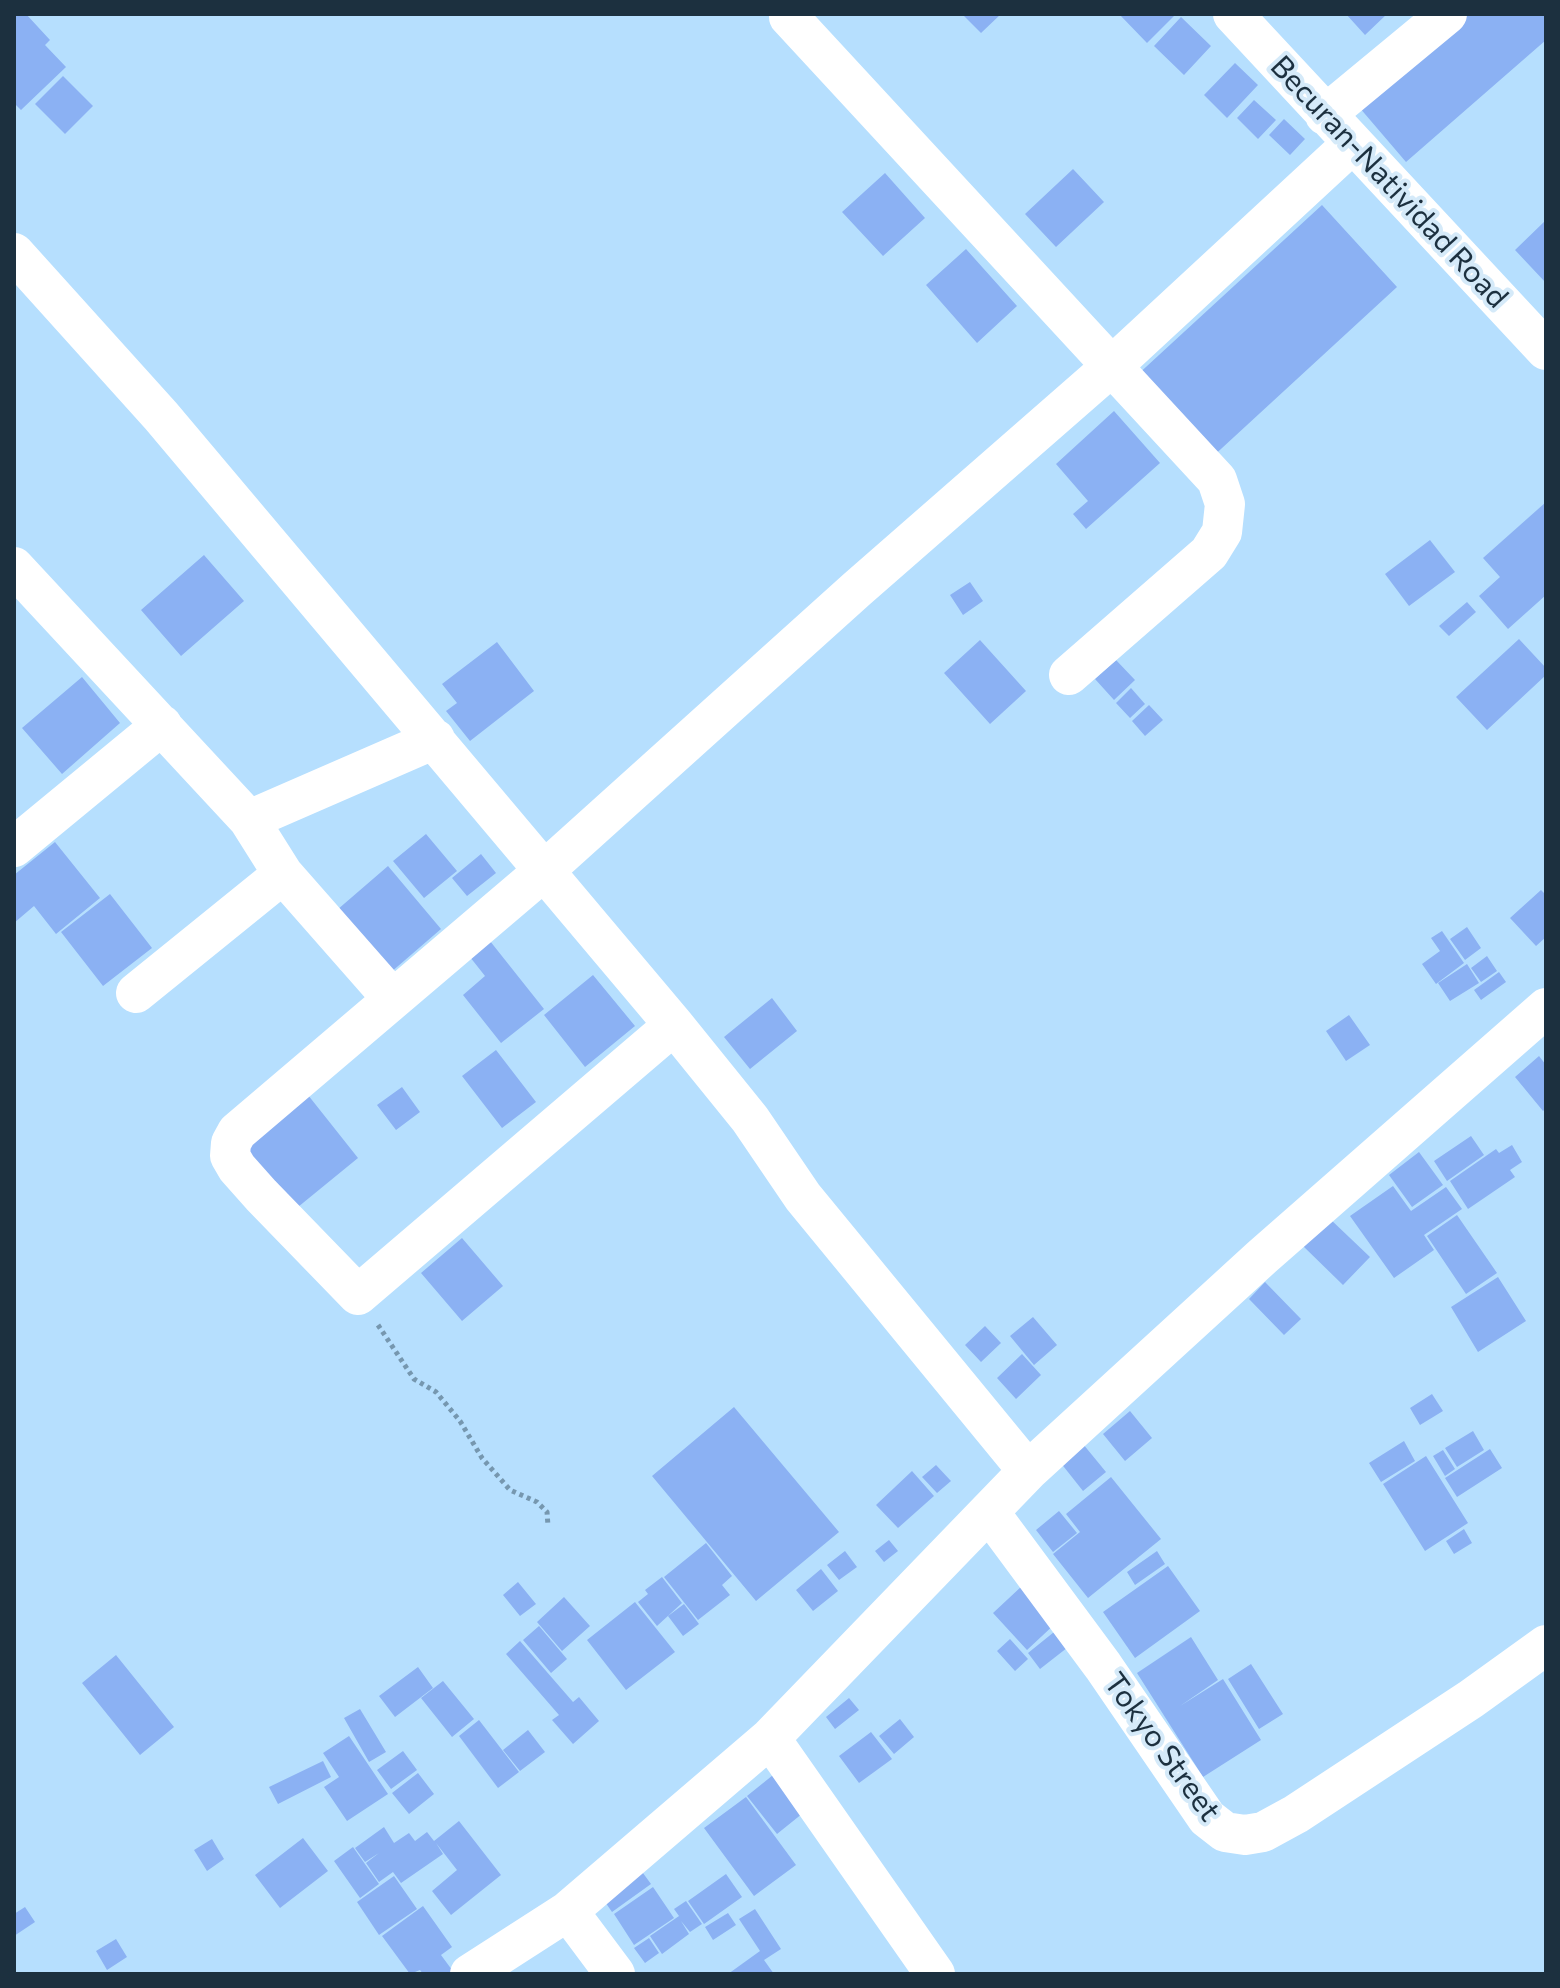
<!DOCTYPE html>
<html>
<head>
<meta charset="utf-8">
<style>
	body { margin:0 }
	#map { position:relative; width:1560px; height:1988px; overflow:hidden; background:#b6dffe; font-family:Commissioner,sans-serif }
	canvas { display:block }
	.frame { position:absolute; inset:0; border:16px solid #1c303f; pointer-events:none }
</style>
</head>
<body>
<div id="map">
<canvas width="1560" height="1988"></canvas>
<div class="frame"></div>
</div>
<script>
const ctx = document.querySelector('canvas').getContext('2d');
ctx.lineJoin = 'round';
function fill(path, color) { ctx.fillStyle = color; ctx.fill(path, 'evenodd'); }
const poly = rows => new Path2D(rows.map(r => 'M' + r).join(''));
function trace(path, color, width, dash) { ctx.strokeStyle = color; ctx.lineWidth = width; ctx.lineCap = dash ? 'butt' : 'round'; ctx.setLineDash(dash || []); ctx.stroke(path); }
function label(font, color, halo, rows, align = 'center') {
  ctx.font = font + ' Commissioner,sans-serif'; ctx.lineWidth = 8; ctx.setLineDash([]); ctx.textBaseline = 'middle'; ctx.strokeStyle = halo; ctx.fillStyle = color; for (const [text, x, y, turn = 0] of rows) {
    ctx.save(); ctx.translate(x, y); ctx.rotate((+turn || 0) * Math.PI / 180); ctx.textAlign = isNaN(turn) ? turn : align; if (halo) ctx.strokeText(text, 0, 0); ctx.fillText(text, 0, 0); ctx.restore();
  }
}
const building = poly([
	[14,14,26,14,50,40,45,45,66,67,21,110,14,103],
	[962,14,1001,14,981,33],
	[1119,14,1176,14,1147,43],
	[1346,14,1387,14,1365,35],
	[1466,14,1546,14,1546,40,1406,162,1359,107],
	[1181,17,1211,46,1184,75,1154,46],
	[1235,63,1258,85,1227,118,1204,95],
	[63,76,93,106,65,134,35,104],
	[1254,100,1276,120,1258,139,1237,118],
	[1284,119,1305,139,1290,155,1269,135],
	[1073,169,1104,202,1056,247,1025,214],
	[885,173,925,218,883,256,842,212],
	[1322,205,1397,287,1209,460,1134,378],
	[1546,220,1546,283,1515,250],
	[966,249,1017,306,977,343,926,285],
	[1114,411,1160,463,1086,529,1073,514,1088,501,1056,464],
	[1546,502,1546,595,1508,629,1479,596,1500,577,1483,558],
	[1430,540,1455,572,1409,606,1385,574],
	[204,555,244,601,181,656,141,610],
	[970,582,983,601,963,615,950,595],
	[1467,602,1476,612,1449,636,1439,626],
	[1519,639,1546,668,1546,675,1487,730,1456,697],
	[980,640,1026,691,990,724,944,673],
	[497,642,534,691,470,741,446,711,457,703,442,684],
	[1116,660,1135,680,1114,700,1095,679],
	[82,677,120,723,62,774,22,728],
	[1131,688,1145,704,1130,718,1116,703],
	[1149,705,1163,720,1145,736,1132,721],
	[426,834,457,871,424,898,393,861],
	[55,842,100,898,56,934,34,906,14,923,14,875],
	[481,854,496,873,467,896,452,878],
	[388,866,441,929,390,973,337,910],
	[1541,890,1546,895,1546,937,1536,946,1510,918],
	[110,894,152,948,103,986,61,932],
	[1467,927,1481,948,1465,960,1450,939],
	[1442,931,1464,963,1436,984,1422,964,1440,951,1431,938],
	[490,941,544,1009,501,1043,463,995,485,976,470,957],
	[1487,956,1497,971,1481,982,1471,968],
	[1467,964,1479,983,1450,1001,1438,983],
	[1499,972,1506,982,1481,1000,1474,990],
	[593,975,635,1026,585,1067,544,1015],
	[772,998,797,1031,750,1069,724,1037],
	[1349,1015,1370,1045,1346,1061,1326,1031],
	[496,1050,536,1102,502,1128,462,1076],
	[1539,1056,1546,1065,1546,1108,1543,1111,1515,1077],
	[402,1087,420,1112,396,1130,377,1105],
	[308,1095,358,1158,287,1216,237,1154],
	[1471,1136,1484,1155,1447,1181,1434,1161],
	[1512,1145,1522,1162,1510,1170,1515,1177,1468,1209,1450,1181,1496,1149,1499,1153],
	[1419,1152,1443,1185,1412,1207,1389,1175],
	[1393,1186,1411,1211,1446,1187,1462,1209,1424,1235,1434,1250,1394,1278,1350,1216],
	[1457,1215,1497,1273,1466,1294,1427,1236],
	[1328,1217,1370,1257,1343,1285,1302,1245],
	[462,1238,503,1286,462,1321,421,1273],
	[1498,1277,1526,1321,1478,1352,1451,1307],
	[1265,1282,1301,1319,1284,1335,1249,1299],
	[1033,1317,1057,1345,1034,1365,1010,1336],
	[985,1326,1001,1343,981,1362,965,1345],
	[1022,1354,1041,1375,1016,1399,997,1378],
	[1432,1394,1443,1411,1420,1425,1410,1408],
	[734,1407,839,1532,756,1601,652,1476],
	[1130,1411,1152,1438,1125,1461,1103,1434],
	[1473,1431,1484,1450,1457,1467,1445,1448],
	[1404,1441,1415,1461,1381,1482,1369,1463],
	[1083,1444,1106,1472,1083,1491,1060,1462],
	[1490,1449,1502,1468,1457,1497,1445,1478],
	[1443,1450,1455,1469,1445,1476,1433,1456],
	[1426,1456,1468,1523,1425,1551,1383,1484],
	[936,1465,951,1481,937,1493,922,1477],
	[912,1471,934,1496,898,1528,876,1505],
	[1111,1477,1161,1539,1088,1598,1053,1554,1080,1532,1066,1514],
	[1059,1511,1077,1533,1053,1552,1036,1530],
	[1464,1529,1472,1543,1454,1554,1446,1541],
	[889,1540,898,1551,884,1562,875,1551],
	[706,1543,732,1576,722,1585,730,1595,698,1620,664,1577],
	[845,1551,857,1567,839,1580,827,1565],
	[1157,1551,1165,1564,1135,1585,1127,1572],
	[1168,1566,1200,1611,1135,1658,1103,1612],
	[821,1569,838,1591,813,1611,796,1590],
	[662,1577,682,1603,657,1626,638,1602,648,1594,645,1590],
	[518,1582,536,1604,520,1616,503,1595],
	[1023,1585,1057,1622,1027,1650,993,1613],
	[564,1597,590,1626,562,1651,537,1622],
	[635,1602,675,1652,626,1690,587,1640],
	[684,1604,699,1624,683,1636,668,1616],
	[539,1626,567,1659,551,1673,523,1640],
	[1059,1628,1072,1644,1040,1669,1028,1653],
	[1191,1637,1218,1680,1180,1706,1223,1679,1261,1740,1203,1777,1137,1673],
	[1010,1639,1028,1659,1015,1671,997,1651],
	[520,1641,573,1702,579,1697,599,1721,573,1744,552,1720,559,1715,506,1654],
	[116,1655,174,1727,140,1755,82,1683],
	[1251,1664,1283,1714,1259,1729,1228,1679],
	[418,1667,433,1688,395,1717,379,1696],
	[443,1681,474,1719,452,1737,421,1698],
	[849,1698,859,1710,835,1729,826,1717],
	[360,1709,386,1752,369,1762,344,1718],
	[900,1719,914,1737,894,1754,879,1736],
	[479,1720,519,1772,498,1788,459,1736],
	[528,1730,545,1752,520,1771,503,1750],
	[871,1732,892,1759,859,1783,839,1756],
	[349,1736,388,1794,347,1821,324,1787,339,1777,323,1753],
	[403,1751,417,1770,391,1789,377,1770],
	[323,1761,331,1777,278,1804,269,1787],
	[783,1767,813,1805,777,1834,747,1796],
	[418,1773,434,1794,409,1814,392,1793],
	[746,1797,796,1865,754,1896,704,1828],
	[459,1821,501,1875,451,1915,432,1891,457,1870,436,1843,443,1854,401,1883,393,1872,379,1882,366,1863,379,1853,365,1862,355,1848,384,1827,394,1843,409,1833,415,1841,427,1832,434,1841],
	[303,1838,328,1871,280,1908,255,1875],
	[212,1839,224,1859,207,1871,194,1850],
	[353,1847,379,1884,360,1898,334,1861],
	[640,1869,651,1884,612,1912,601,1896],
	[726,1874,742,1897,704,1924,688,1901],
	[394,1876,417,1909,379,1935,357,1902],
	[653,1887,674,1918,634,1945,614,1914],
	[686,1901,702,1924,690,1932,681,1921,689,1934,662,1954,650,1936,679,1916,674,1909],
	[423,1906,452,1947,441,1955,455,1974,423,1974,420,1970,410,1974,382,1936],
	[25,1907,35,1922,14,1936,14,1914],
	[755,1909,781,1949,764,1960,774,1974,728,1974,760,1951,739,1919],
	[728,1913,736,1925,713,1940,705,1927],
	[649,1938,659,1953,645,1963,634,1948],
	[116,1939,127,1957,107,1970,96,1951]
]);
const path = poly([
	[378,1325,414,1379,436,1392,460,1421,482,1458,510,1490,537,1502,547,1512,548,1526]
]);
const minor = poly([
	[1233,14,1546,350],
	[789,17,1217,480,1225,504,1222,532,1209,553,1069,675],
	[1325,115,1447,14],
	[14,253,161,416,674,1025,750,1119,803,1197,1028,1471],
	[14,567,249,820,283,874,392,998],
	[249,820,435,739],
	[14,847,162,725],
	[136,993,283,874],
	[674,1025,358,1295,261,1195,237,1168,230,1156,231,1143,237,1132,545,870,857,589,1111,367,1353,143],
	[989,1512,1103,1666,1207,1818,1225,1832,1245,1835,1263,1832,1296,1814,1471,1699,1546,1645],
	[770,1738,935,1974],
	[568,1911,615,1974],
	[470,1974,568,1911,770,1738,1028,1471,1262,1257,1546,1008]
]);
const streetNames = [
	["Becuran-Natividad Road",1389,182,47],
	["Tokyo Street",1162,1747,54]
];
fill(building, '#8bb1f3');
trace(path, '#7697af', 5, [4, 4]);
trace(minor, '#fff', 40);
label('30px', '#1c303f', '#d5eaf9', streetNames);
</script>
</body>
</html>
